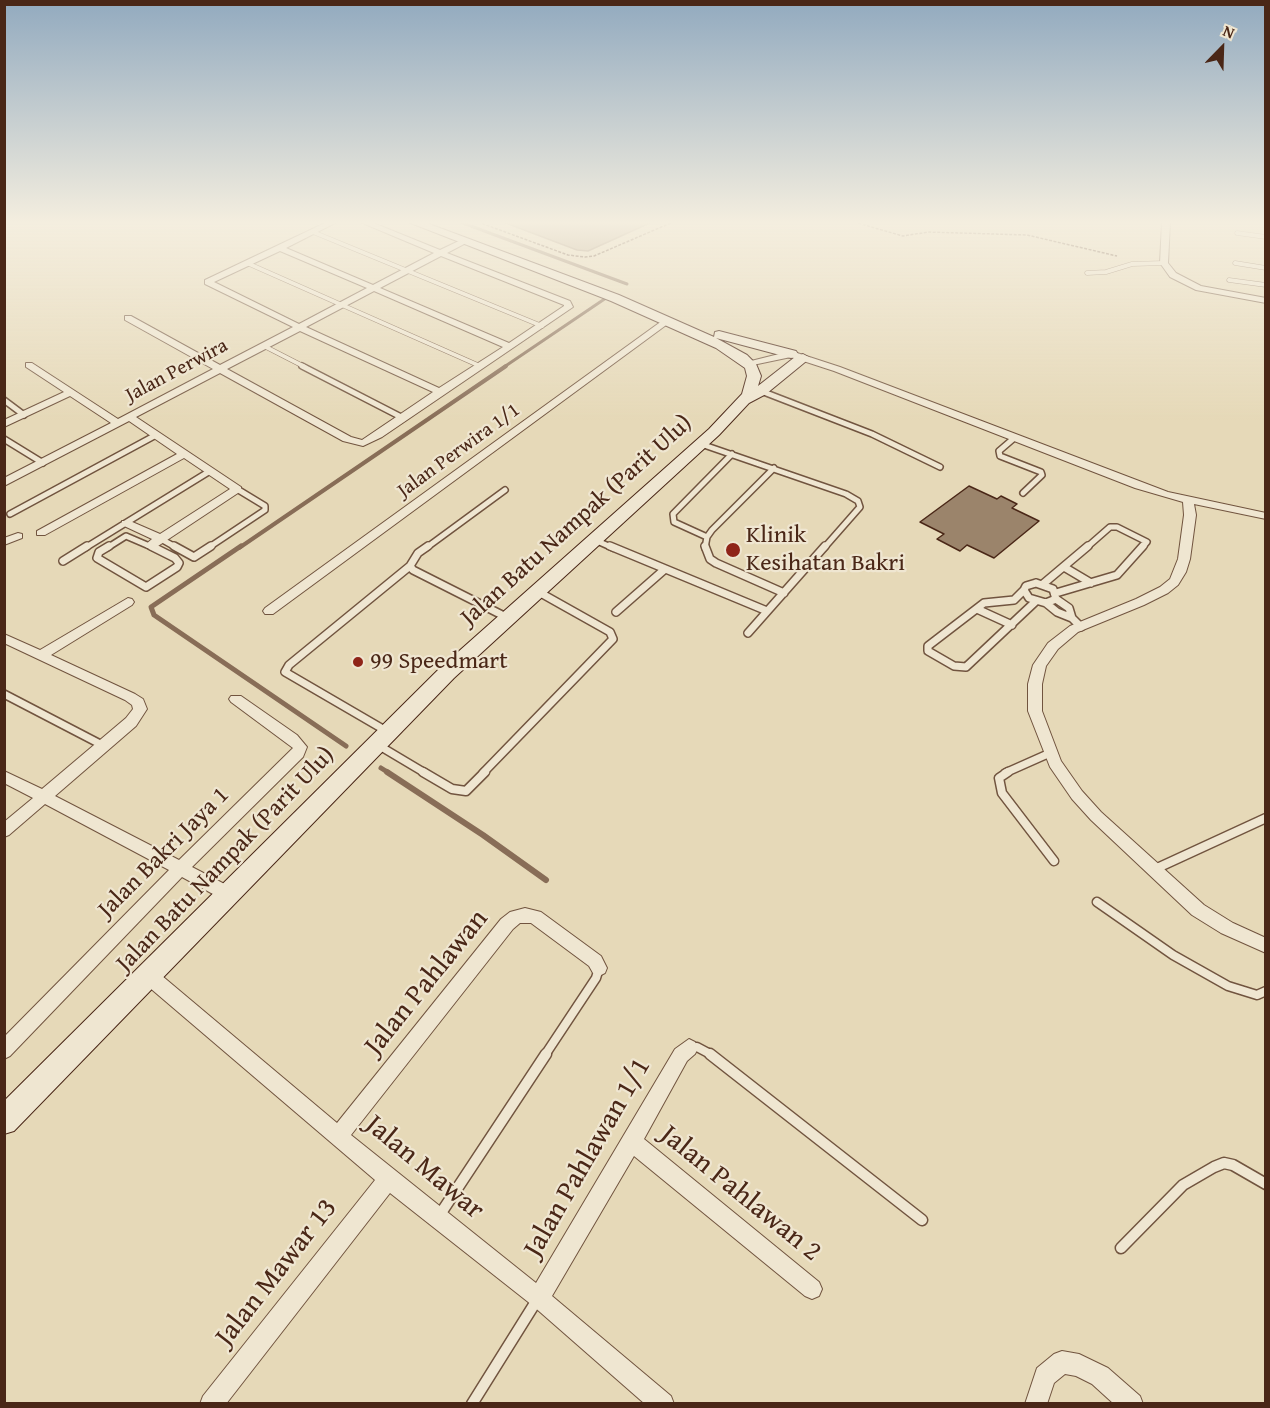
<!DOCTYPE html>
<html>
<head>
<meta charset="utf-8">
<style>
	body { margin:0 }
	#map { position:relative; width:1270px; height:1408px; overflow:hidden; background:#e6d9b8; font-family:"Gentium Book Plus",serif }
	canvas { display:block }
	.frame { position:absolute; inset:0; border:6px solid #4a2717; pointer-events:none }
	.north { position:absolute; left:1192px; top:18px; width:60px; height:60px; -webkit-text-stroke:4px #efe6d1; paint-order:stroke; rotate:23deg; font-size:16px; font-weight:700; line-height:24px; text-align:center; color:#4a2717 }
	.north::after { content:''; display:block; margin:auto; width:21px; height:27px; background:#4a2717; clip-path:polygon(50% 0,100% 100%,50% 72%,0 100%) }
</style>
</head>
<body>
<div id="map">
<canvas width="1270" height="1408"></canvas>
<div class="frame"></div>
<div class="north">N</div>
</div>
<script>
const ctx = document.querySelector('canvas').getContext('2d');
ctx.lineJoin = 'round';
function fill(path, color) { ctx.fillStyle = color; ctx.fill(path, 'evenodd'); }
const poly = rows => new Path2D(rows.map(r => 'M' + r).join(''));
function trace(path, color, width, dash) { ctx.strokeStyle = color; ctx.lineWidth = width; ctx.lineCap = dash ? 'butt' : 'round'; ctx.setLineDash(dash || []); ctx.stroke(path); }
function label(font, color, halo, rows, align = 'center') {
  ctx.font = font + ' "Gentium Book Plus",serif'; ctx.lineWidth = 4.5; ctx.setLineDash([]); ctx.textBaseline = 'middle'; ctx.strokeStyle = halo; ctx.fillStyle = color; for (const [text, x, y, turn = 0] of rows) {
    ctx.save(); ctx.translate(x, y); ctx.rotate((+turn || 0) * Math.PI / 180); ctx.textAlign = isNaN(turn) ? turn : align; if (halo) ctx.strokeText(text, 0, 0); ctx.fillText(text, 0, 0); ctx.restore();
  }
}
const water = poly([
	[503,222,652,222,588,251,577,250,503,222]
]);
const streamFar3 = poly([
	[460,222,627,284],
	[504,367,606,298]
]);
const streamFar2 = poly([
	[239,548,506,366]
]);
const streamFar1 = poly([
	[241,546,151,607,154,615,346,746],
	[381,768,389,773]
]);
const stream = poly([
	[387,772,483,835,546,880]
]);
const building = poly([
	[969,486,997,499,1001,496,1017,504,1012,508,1039,521,994,558,967,545,960,551,937,539,944,534,920,522,969,486]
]);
const path = poly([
	[478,222,568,255,585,257,594,256,673,222],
	[854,222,903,236,928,232,1027,235,1117,256]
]);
const laneFar4 = poly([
	[313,232,542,326],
	[1237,233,1266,237],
	[247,263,480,366],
	[1235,263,1266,268],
	[1087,273,1106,272,1132,264,1164,263],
	[1229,280,1266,285],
	[264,346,305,367]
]);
const laneFar3 = poly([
	[302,366,403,418],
	[761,391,872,434,940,467],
	[4,400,24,415],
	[4,439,43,463],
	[1013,439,999,451,1000,456,1041,472,1042,475,1023,493],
	[701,444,846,494,858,501,860,507,824,548],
	[10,514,156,435],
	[707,537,674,522,673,514,732,454],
	[161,539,177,548],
	[595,540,613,548],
	[85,548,210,471],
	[107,548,126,536,154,548],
	[208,548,265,510,265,506,237,489],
	[426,548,505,490],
	[705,548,707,537,712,530,774,468],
	[1086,548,1110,527,1117,527,1147,542,1142,548]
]);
const laneFar2 = poly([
	[109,546,99,552,97,558,146,587,177,567,179,563,175,558,151,546],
	[174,546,194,557,211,546],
	[428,546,418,553,410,566,413,570,508,618],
	[610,546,767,611],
	[705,546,710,559,716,563,784,593],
	[63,561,87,546],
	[1064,567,1091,583],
	[1036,583,1053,589,1056,599,1046,603,1029,598,1024,590,1026,586,1036,583],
	[1043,584,1088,546],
	[1024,590,1014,600,984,603,928,646,928,651,954,666,966,667,1035,602],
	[1056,593,1117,575,1143,546],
	[1056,599,1069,608,1072,618],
	[1046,603,1057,612,1072,618,1081,627],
	[977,609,1012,625],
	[616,612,665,569],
	[748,633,825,546],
	[4,694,104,746],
	[388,732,285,672,289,665,410,566],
	[378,745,425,773],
	[483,773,613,639,610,632,537,591],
	[1005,773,1050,753]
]);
const laneFar1 = poly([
	[423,772,452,789,466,791,485,772],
	[1008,772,999,778,1002,793,1054,861],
	[1153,870,1266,818],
	[1097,902,1173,955,1228,986,1257,995,1266,991],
	[690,1048,697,1047,712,1055],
	[545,1055,596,978,599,968]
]);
const lane = poly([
	[710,1054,922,1220],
	[439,1216,546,1054],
	[1121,1248,1183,1185,1214,1167,1224,1163,1233,1165,1266,1184],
	[472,1404,537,1300]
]);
const street = poly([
	[327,222,337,222,286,248,373,285,434,253,360,222,371,222,440,250,463,239,467,241,466,243,447,253,570,301,573,307,382,437,363,446,343,441,220,373,136,417,241,487,241,491,155,548,147,548,145,545,152,539,122,525,122,521,130,521,160,534,230,489,184,458,45,535,37,535,37,531,177,454,129,421,4,486,4,478,111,423,70,396,4,427,4,420,64,392,26,367,26,363,32,363,118,419,213,369,125,320,125,316,131,316,220,365,293,327,205,284,205,280,327,222],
	[280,251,367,288,299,324,214,282,280,251],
	[441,256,564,305,564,306,509,343,380,288,441,256],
	[374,291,503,347,439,388,306,327,374,291],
	[300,331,433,392,362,440,351,437,227,369,300,331],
	[1162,222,1170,222,1168,263,1176,273,1201,286,1266,298,1266,303,1196,290,1170,277,1160,263,1162,222],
	[666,318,673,320,273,614,265,614,263,611,265,608,666,318],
	[791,351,840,367,1168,492,1266,513,1266,519,1194,504,1196,515,1190,559,1186,572,1178,585,1168,593,1144,605,1078,632,1058,649,1046,666,1042,684,1042,711,1061,761,1082,791,1101,812,1204,905,1233,923,1266,938,1266,953,1221,933,1192,915,1091,820,1072,799,1050,767,1028,711,1028,684,1033,665,1048,643,1070,626,1136,599,1160,587,1170,579,1178,559,1184,515,1183,502,1135,488,834,371,791,357,748,366,743,363,791,351],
	[18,533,22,534,22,538,4,545,4,538,18,533],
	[128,598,132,599,134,602,132,605,51,655,135,694,143,699,147,709,136,726,55,796,179,860,293,748,231,702,229,699,231,696,241,696,297,735,307,747,303,757,192,867,234,889,236,894,234,899,228,901,222,899,182,877,10,1056,4,1059,4,1037,169,870,45,804,9,835,4,837,4,822,33,798,4,783,4,771,42,789,126,718,133,709,132,705,125,700,4,643,4,634,40,650,128,598],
	[525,908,541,912,601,956,607,968,605,973,599,976,593,973,589,966,531,923,520,923,513,929,351,1135,536,1283,675,1049,689,1039,695,1042,698,1048,695,1054,687,1061,644,1139,819,1282,822,1289,819,1296,812,1299,805,1296,634,1156,552,1296,671,1396,674,1404,645,1404,532,1305,390,1193,226,1404,200,1404,203,1396,375,1180,143,982,141,976,143,970,149,968,155,970,337,1123,501,919,510,912,525,908],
	[1062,1351,1079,1354,1108,1368,1140,1396,1143,1404,1114,1404,1092,1384,1076,1376,1065,1374,1054,1383,1047,1404,1025,1404,1037,1368,1054,1354,1062,1351]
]);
const secondary = poly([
	[408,222,424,222,619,295,714,337,715,332,719,331,796,351,798,354,796,357,803,354,810,358,766,394,749,403,719,435,454,678,14,1131,4,1134,4,1101,440,668,709,429,742,394,747,376,745,368,716,348,611,301,408,222],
	[716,338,791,358,795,357,758,386,761,376,756,364,747,355,716,338]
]);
const markers = [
	[733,550,8,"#8f2418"],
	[358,662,6,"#8f2418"]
];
const farStreetnames = [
	["Jalan Perwira",177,371,-28],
	["Jalan Perwira 1/1",459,451,-36]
];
const streetNames = [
	["Jalan Batu Nampak (Parit Ulu)",577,521,-42],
	["Jalan Bakri Jaya 1",164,853,-45],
	["Jalan Batu Nampak (Parit Ulu)",226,860,-46]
];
const poiNames = [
	["Klinik",746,536],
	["Kesihatan Bakri",746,564],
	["99 Speedmart",370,662]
];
const nearStreetnames = [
	["Jalan Pahlawan",427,983,-51],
	["Jalan Pahlawan 1/1",588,1158,-60],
	["Jalan Mawar",424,1168,40],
	["Jalan Pahlawan 2",740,1194,39],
	["Jalan Mawar 13",277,1273,-52]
];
fill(water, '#b19c81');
trace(water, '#886d57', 1.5);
trace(streamFar3, '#886d57', 3);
trace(streamFar2, '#886d57', 4);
trace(streamFar1, '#886d57', 5);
trace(stream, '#886d57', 6);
fill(building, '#9b846b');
trace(building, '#4a2717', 1.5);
trace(laneFar4, '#71543f', 5);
trace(laneFar3, '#71543f', 8);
trace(laneFar2, '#71543f', 10);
trace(laneFar1, '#71543f', 11);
trace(lane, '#71543f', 13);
trace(street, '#71543f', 2);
trace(secondary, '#4a2717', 2);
trace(path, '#4a2717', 1.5, [3, 1.5]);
trace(laneFar4, '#efe6d1', 4);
trace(laneFar3, '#efe6d1', 5);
trace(laneFar2, '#efe6d1', 7);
trace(laneFar1, '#efe6d1', 8);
trace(lane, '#efe6d1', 10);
fill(street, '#efe6d1');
fill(secondary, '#efe6d1');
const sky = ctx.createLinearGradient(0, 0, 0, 420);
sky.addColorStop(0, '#92aabf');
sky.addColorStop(0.53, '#f4eedf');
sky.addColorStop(1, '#f4eedf00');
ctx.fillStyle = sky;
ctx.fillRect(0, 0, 1270, 420);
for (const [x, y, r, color] of markers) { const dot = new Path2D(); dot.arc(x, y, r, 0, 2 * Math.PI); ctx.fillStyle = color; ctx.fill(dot); trace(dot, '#efe6d1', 2); }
label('20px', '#4a2717', '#efe6d1', farStreetnames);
label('24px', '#4a2717', '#efe6d1', streetNames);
label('24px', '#4a2717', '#efe6d1', poiNames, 'left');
label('28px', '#4a2717', '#efe6d1', nearStreetnames);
</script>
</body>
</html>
